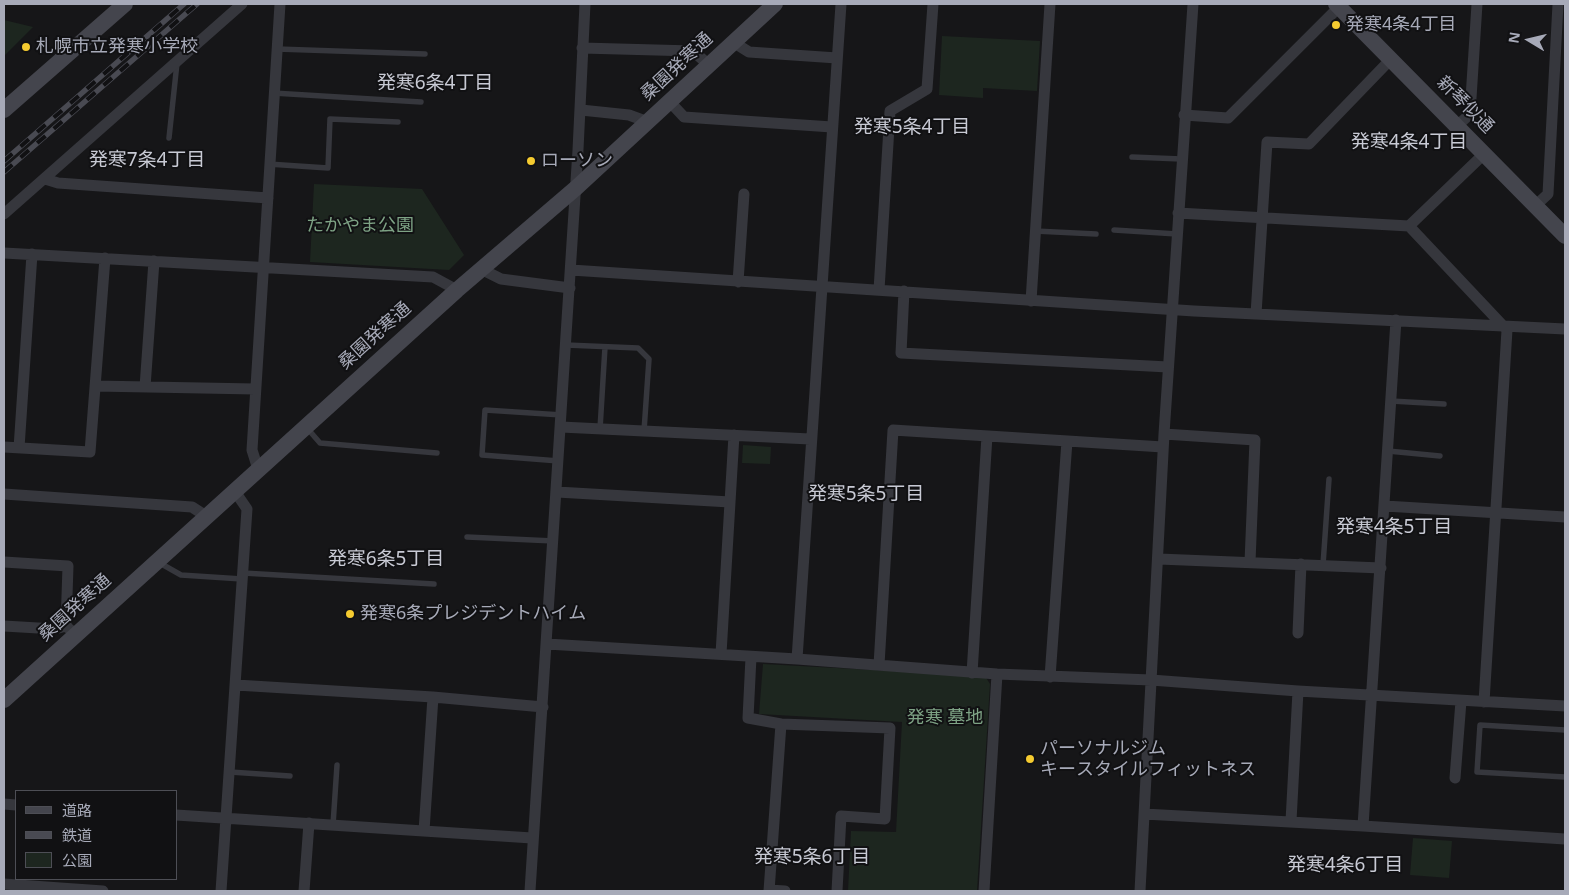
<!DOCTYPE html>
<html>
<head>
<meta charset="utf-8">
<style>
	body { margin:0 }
	#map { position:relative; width:1569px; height:895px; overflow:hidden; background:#161618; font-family:"Noto Sans","Noto Sans JP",sans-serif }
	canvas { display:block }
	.frame { position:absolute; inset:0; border:5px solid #a7aab8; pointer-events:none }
	.legend { position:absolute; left:15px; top:790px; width:162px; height:90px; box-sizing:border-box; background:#111113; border:1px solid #4d4e55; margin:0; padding:6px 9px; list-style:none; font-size:15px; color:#a7aab8 }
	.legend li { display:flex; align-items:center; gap:10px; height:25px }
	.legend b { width:25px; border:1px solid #4d4e55 }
	.north { position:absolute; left:1504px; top:15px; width:50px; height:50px; -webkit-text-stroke:4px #111113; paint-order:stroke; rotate:279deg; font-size:14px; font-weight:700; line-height:20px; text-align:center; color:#a7aab8 }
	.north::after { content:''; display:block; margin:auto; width:18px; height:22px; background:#a7aab8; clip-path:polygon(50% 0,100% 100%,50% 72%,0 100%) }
</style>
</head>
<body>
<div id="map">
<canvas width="1569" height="895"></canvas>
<div class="frame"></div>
<ul class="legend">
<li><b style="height:6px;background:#44454d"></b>道路</li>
<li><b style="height:6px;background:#494a52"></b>鉄道</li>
<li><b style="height:14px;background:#1d261f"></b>公園</li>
</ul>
<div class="north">N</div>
</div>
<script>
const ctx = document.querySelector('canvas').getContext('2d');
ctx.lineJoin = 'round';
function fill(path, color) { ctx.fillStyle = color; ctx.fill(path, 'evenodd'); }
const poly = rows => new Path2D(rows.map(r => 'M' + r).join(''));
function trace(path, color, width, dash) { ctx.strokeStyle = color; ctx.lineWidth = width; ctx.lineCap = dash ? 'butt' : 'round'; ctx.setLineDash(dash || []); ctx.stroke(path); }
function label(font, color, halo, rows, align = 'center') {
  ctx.font = font + ' "Noto Sans","Noto Sans JP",sans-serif'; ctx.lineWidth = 4; ctx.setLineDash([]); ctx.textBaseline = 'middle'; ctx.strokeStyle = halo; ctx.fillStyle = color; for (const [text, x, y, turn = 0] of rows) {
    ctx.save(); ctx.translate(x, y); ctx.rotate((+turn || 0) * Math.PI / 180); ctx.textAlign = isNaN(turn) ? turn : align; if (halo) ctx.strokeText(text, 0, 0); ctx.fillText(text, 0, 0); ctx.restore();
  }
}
const green = poly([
	[4,20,33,27,4,56],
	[942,36,1040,41,1037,91,983,88,983,98,939,95],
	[314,184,422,189,464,255,449,270,310,262],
	[743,445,771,447,770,464,742,463],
	[763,664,985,676,990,684,977,891,848,891,851,831,896,832,902,722,759,714],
	[1413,838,1452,841,1449,878,1410,875]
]);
const lane = poly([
	[277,49,425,54],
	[273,93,421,102],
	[169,138,177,63],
	[1132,157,1181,159],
	[268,164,328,168,330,119,398,122],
	[1114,230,1177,234],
	[1035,231,1096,234],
	[566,345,638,348,649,359,644,431],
	[1391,401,1444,404],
	[307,428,320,443,437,453],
	[600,429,605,347],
	[1388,451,1440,456],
	[559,461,482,455,485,410,562,415],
	[467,537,554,541],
	[158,562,181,575,242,579],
	[1323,565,1329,479],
	[243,573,434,584],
	[1565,730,1480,725,1477,772,1565,777],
	[230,772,290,776],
	[333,825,337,765]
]);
const street = poly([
	[733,42,749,52,837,58],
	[582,48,693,51,709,65],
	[670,102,684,117,832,127],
	[581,110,629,115,648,122],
	[1184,115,1228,118,1339,7],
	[1457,126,1470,114,1477,4],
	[45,179,58,183,268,198],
	[1535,206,1548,194,1558,4],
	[1178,213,1409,226,1485,153],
	[4,214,242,4],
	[1409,226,1507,330,1484,702],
	[4,253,433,277,457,290],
	[481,269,501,279,570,288],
	[571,270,1194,311,1565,329],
	[738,282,744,194],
	[879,290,890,111,927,89,933,4],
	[904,291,901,353,1168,367],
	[1031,301,1050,4],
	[1256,314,1267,142,1309,144,1391,59],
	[95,386,255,389],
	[145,387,154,261],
	[561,427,810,439],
	[1164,434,1255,440,1250,562],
	[4,447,90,452,105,258],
	[19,448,32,254],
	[258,469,252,450,280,4],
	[557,492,730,502],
	[4,494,192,507,206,516],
	[1385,506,1565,517],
	[1159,559,1381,568],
	[4,562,68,566,66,626,76,635],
	[4,626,55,629,66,626],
	[1298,633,1301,564],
	[547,644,797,659,997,674,1151,680,1298,691,1565,706],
	[721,654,734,435],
	[751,657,748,718,781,724,769,891],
	[797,659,841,4],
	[879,665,893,430,1163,447],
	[972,673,987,436],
	[1050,677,1067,441],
	[236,685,433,697,543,707],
	[781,724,890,728,885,819,841,816,837,891],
	[1455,778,1461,701],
	[4,804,16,805],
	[1144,814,1363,826,1565,839],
	[176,815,532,838],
	[1291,821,1298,691],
	[1363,826,1396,320],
	[424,831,433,697],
	[4,884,103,891],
	[769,890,785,891],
	[221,891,247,509,234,490],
	[304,891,309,823],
	[530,891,578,150,585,4],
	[984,891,997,674],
	[1140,891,1164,434,1193,4]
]);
const secondary = poly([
	[1336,4,1565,236],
	[4,110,125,4],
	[4,700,457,290,576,188,775,4]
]);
const rail = poly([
	[4,161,184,4],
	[4,172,197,4]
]);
const markers = [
	[1336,25,5,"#f5cb30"],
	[26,47,5,"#f5cb30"],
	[531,161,5,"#f5cb30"],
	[350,614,5,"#f5cb30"],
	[1030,759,5,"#f5cb30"]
];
const poiNames = [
	["発寒4条4丁目",1346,25],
	["札幌市立発寒小学校",36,47],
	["ローソン",541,161],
	["発寒6条プレジデントハイム",360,614],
	["パーソナルジム",1040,749],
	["キースタイルフィットネス",1040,770]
];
const streetNames = [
	["桑園発寒通",677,67,-43],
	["新琴似通",1465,105,45],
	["桑園発寒通",375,336,-42],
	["桑園発寒通",75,608,-42]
];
const parkNames = [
	["たかやま公園",360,226],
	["発寒 墓地",945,718]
];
const neighbourhoodNames = [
	["発寒6条4丁目",435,84],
	["発寒5条4丁目",912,128],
	["発寒4条4丁目",1409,143],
	["発寒7条4丁目",147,161],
	["発寒5条5丁目",866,495],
	["発寒4条5丁目",1394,528],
	["発寒6条5丁目",386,560],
	["発寒5条6丁目",812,858],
	["発寒4条6丁目",1345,866]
];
fill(green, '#1d261f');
trace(lane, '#36373d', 5.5);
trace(street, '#36373d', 11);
trace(secondary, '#44454d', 16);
trace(rail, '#494a52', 5.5);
trace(rail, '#111113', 4, [11]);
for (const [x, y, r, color] of markers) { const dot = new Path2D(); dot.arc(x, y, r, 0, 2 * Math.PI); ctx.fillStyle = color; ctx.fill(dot); trace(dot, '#111113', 2); }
label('18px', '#a7aab8', '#111113', poiNames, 'left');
label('18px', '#a7aab8', '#111113', streetNames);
label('18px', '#7ea385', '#111113', parkNames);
label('19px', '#c8cad4', '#111113', neighbourhoodNames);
</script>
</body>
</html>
